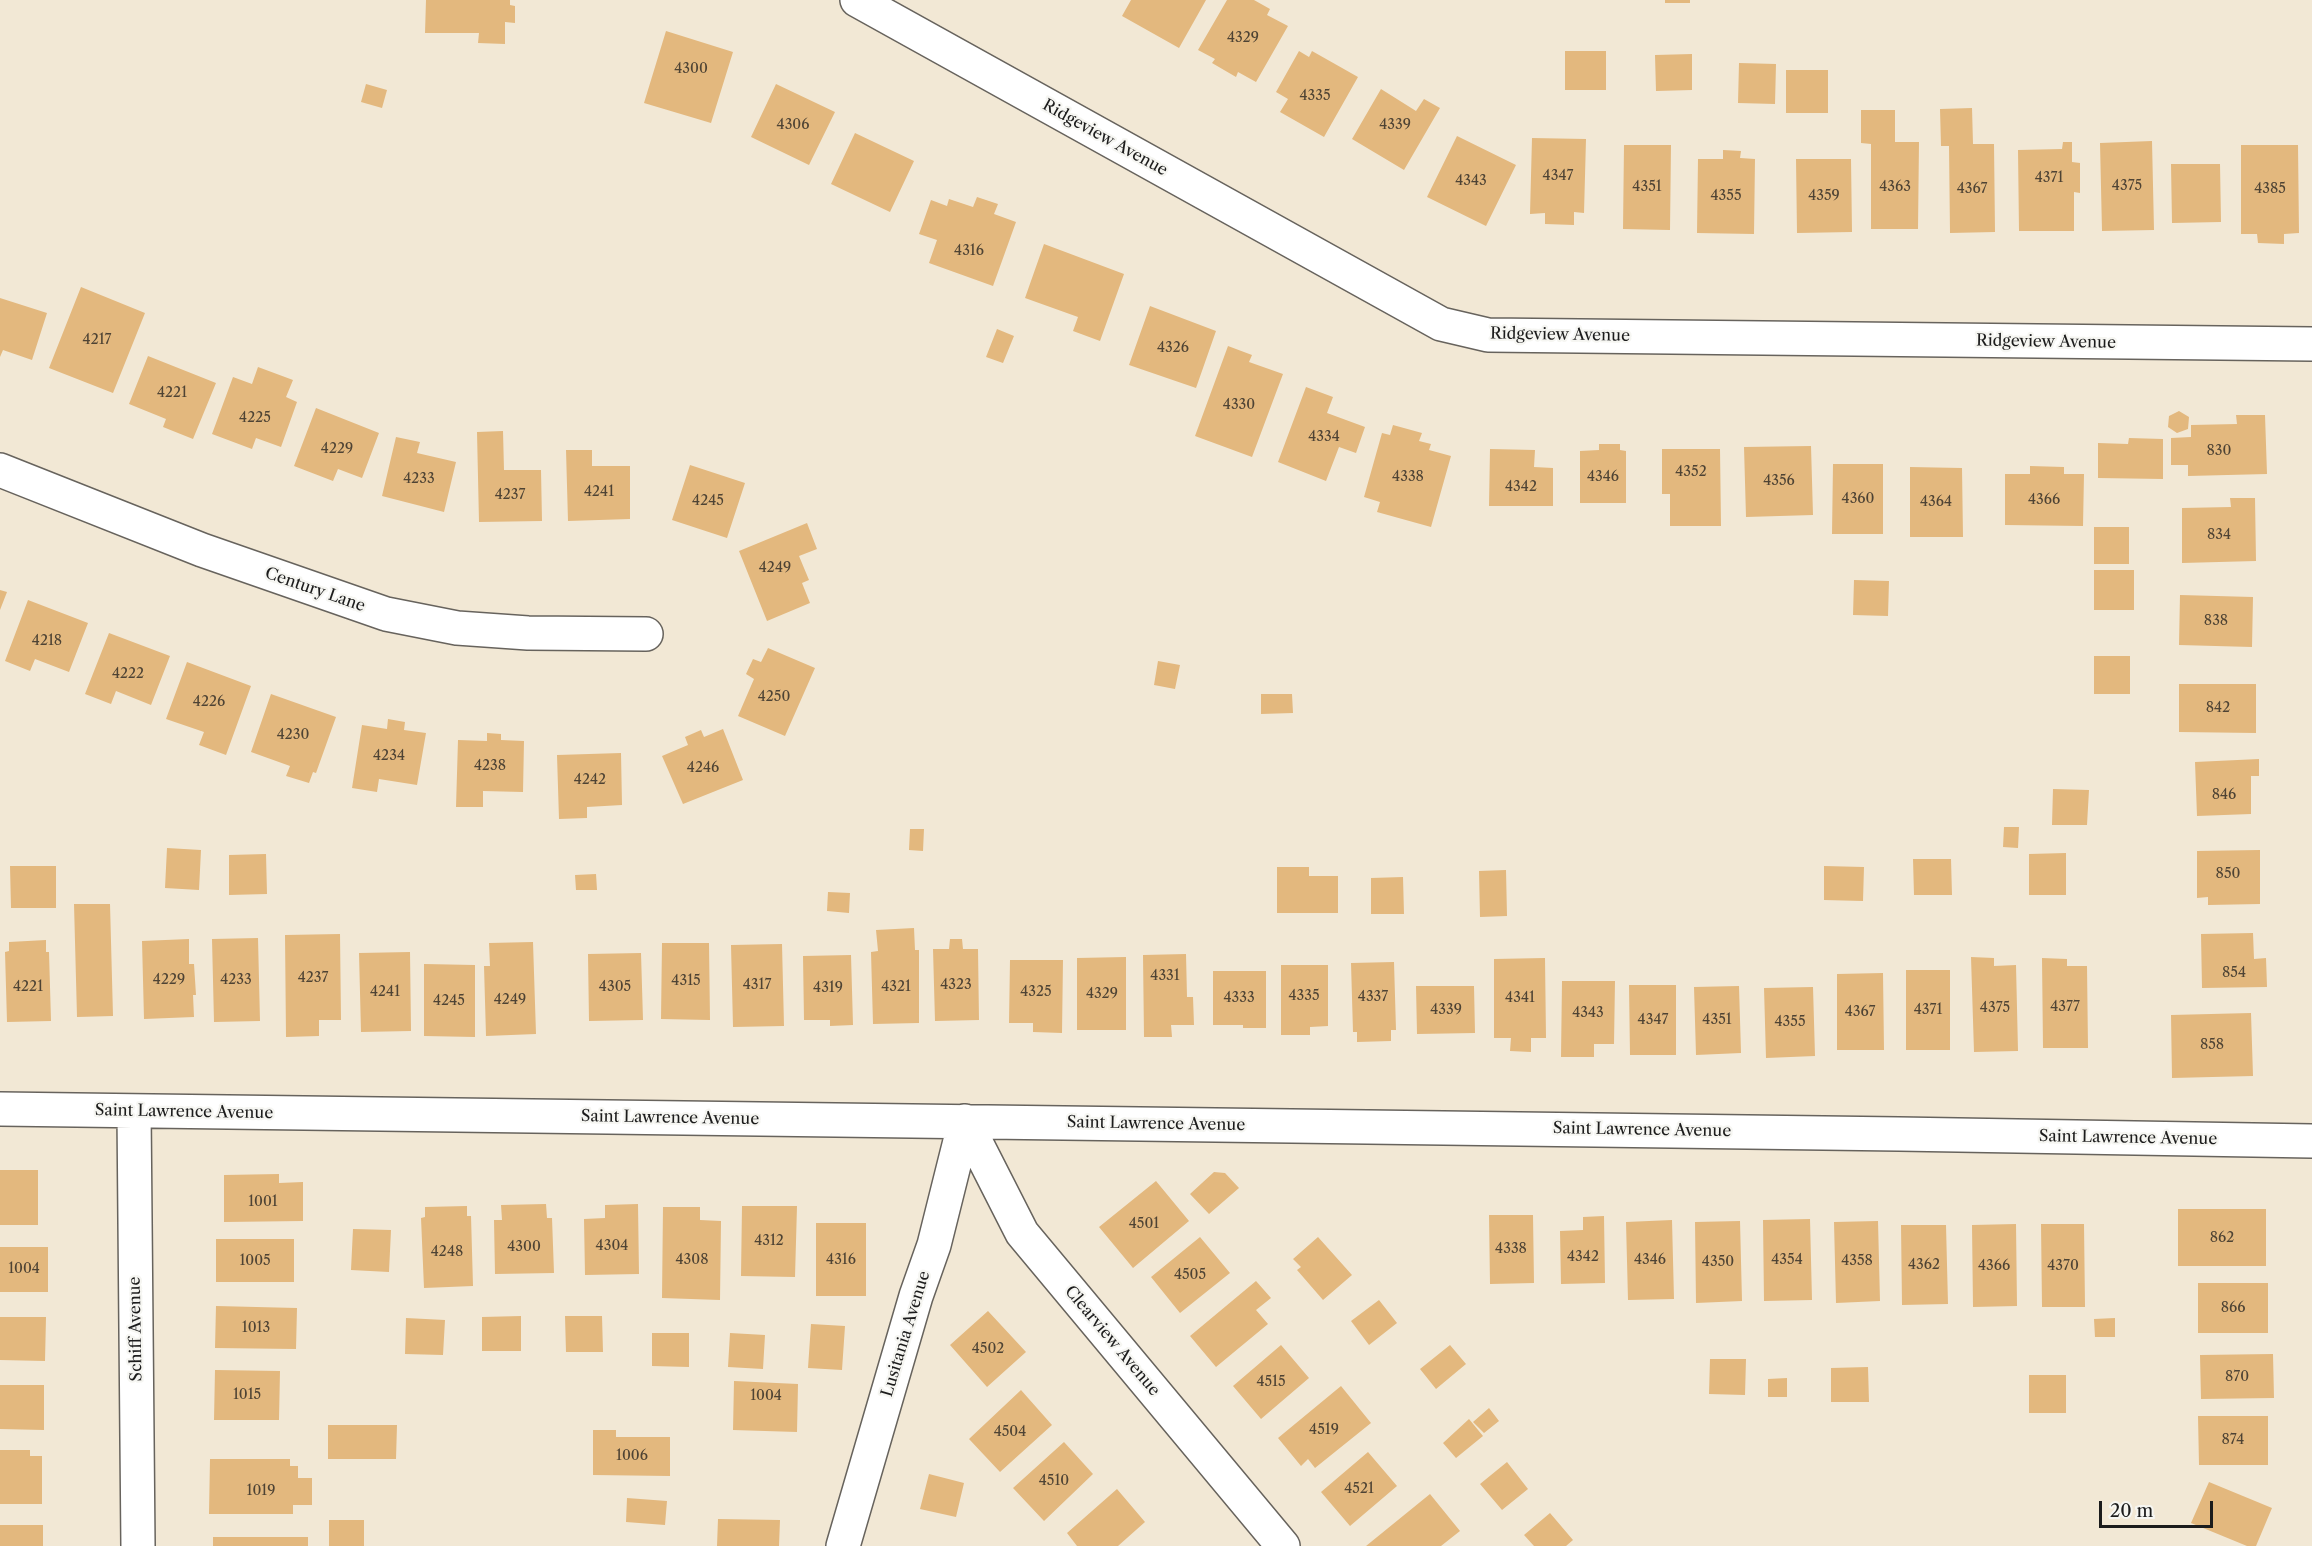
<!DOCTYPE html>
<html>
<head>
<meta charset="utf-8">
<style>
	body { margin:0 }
	#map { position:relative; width:2312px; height:1546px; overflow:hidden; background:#f2e8d5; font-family:"Libre Caslon Text",serif }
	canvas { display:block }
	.scale { position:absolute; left:2099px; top:1501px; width:114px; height:27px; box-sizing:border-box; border:3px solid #1c1c1c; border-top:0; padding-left:8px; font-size:18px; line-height:21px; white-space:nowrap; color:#1c1c1c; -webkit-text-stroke:4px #f6f6f2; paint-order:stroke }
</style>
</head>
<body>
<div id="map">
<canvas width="2312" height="1546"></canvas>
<div class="scale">20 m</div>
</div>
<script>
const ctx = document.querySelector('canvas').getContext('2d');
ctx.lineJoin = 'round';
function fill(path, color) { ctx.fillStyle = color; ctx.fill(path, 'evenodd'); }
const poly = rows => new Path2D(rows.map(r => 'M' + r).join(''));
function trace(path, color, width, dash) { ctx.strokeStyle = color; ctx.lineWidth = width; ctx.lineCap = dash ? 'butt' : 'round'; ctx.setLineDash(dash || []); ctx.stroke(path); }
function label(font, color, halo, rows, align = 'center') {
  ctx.font = font + ' "Libre Caslon Text",serif'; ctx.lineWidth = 4.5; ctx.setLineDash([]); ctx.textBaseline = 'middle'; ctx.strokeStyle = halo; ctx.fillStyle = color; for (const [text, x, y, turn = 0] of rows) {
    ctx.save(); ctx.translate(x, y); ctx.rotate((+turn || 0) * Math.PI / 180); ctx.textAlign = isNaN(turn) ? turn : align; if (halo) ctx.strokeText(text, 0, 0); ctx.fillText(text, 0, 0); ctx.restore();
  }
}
const building = poly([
	[426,0,510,0,510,5,515,6,515,23,505,22,505,44,478,43,479,33,425,33],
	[1131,0,1206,0,1179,48,1122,16],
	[1227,0,1254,0,1270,9,1267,15,1288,26,1256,82,1238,72,1236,77,1212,63,1215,59,1198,50],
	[1665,0,1690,0,1690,3,1665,3],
	[666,31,733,52,711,123,644,103],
	[1299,51,1309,57,1312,51,1358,77,1324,137,1280,112,1288,99,1276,92],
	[1565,51,1606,51,1606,90,1565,90],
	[1692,54,1692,90,1656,91,1655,55],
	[1739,63,1776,64,1775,104,1738,103],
	[1786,70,1828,70,1828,113,1786,113],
	[366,84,387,90,382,108,361,102],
	[776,84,835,112,809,165,751,137],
	[1381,89,1416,111,1424,99,1440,108,1404,170,1352,139],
	[1972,108,1973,144,1994,144,1995,232,1950,233,1949,146,1941,146,1940,109],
	[1861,110,1895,110,1895,142,1919,142,1918,229,1871,229,1871,144,1861,143],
	[855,133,914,161,890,212,831,184],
	[1457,136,1516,165,1486,226,1427,197],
	[1532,138,1586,139,1584,213,1574,212,1574,225,1545,224,1545,213,1530,214],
	[2152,141,2154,230,2102,231,2100,143],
	[2063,142,2072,142,2072,162,2080,163,2080,193,2074,192,2074,231,2019,231,2018,150,2062,149],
	[1624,145,1671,145,1670,230,1623,229],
	[2241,145,2298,145,2299,233,2284,234,2284,244,2258,243,2257,234,2241,234],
	[1723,150,1741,151,1740,158,1755,159,1754,234,1697,233,1698,159,1723,159],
	[1796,159,1851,159,1852,232,1797,233],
	[2171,164,2220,164,2221,222,2172,223],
	[977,197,998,204,994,214,1016,222,993,286,929,263,937,240,919,234,931,200,947,206,949,199,973,207],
	[1044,244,1124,274,1100,341,1073,331,1078,317,1025,298],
	[81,287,145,313,113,393,49,368],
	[0,298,47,313,32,360,3,350,0,357],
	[1150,306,1216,331,1196,388,1129,365],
	[997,329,1014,336,1003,363,986,357],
	[1228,346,1252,355,1249,362,1283,374,1252,457,1195,436],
	[148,356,216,383,193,439,163,427,166,419,129,404],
	[258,367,293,380,286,397,297,402,281,447,256,438,252,449,212,434,233,377,252,384],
	[1306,387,1333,397,1327,413,1365,427,1356,453,1339,447,1326,481,1278,462],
	[316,408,379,433,362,478,338,469,333,481,294,466],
	[2179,411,2189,417,2188,429,2177,433,2168,427,2169,416],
	[2236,415,2265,415,2267,474,2188,476,2188,465,2171,465,2171,438,2191,437,2191,425,2237,424],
	[1393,425,1422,433,1419,441,1431,444,1429,450,1451,456,1431,527,1377,512,1380,502,1364,497,1382,433,1390,435],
	[503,431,504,470,541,470,542,521,479,522,477,432],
	[396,437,420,442,417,453,456,462,444,512,382,496],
	[2129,438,2163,439,2163,479,2098,478,2098,443,2128,444],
	[1599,444,1620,444,1620,450,1626,451,1626,503,1580,503,1580,451,1599,450],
	[1811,446,1813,515,1746,517,1744,447],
	[1490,449,1535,450,1534,467,1553,468,1553,506,1489,506],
	[1662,449,1720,449,1721,526,1670,526,1670,494,1662,494],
	[566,450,592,450,592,466,630,466,630,519,568,521],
	[1833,464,1883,464,1883,534,1832,534],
	[690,465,745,483,727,538,672,520],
	[2030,466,2064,467,2064,474,2084,474,2083,526,2005,525,2005,474,2030,474],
	[1910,467,1962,468,1963,537,1910,537],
	[2230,498,2255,498,2256,561,2182,563,2182,508,2231,507],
	[807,523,817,549,799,556,809,580,802,583,810,603,767,621,739,551],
	[2094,527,2129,527,2129,564,2094,564],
	[2094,570,2134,570,2134,610,2094,610],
	[1854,580,1889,581,1888,616,1853,615],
	[0,590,7,592,0,610],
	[2180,595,2253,597,2252,647,2179,645],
	[28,600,88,623,69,672,35,659,30,671,5,661],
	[109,633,170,656,151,705,116,691,111,704,85,694],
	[768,648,815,668,785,736,738,716,754,679,746,674,753,659,761,662],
	[2094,656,2130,656,2130,694,2094,694],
	[1158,661,1180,665,1175,689,1154,685],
	[187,662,251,686,226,755,199,745,204,732,166,719],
	[2179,684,2256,684,2256,733,2179,732],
	[271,694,336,717,316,773,313,772,309,783,286,776,290,766,251,752],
	[1261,694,1292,694,1293,713,1261,714],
	[388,719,405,722,404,730,426,733,417,785,379,779,377,792,352,788,362,725,387,729],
	[723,729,743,780,683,804,662,756,688,745,685,737,701,730,704,737],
	[487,733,501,734,501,740,524,741,523,792,483,791,483,807,456,807,458,740,487,741],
	[621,753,622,805,587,807,587,818,559,819,557,755],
	[2259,759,2259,776,2251,776,2251,814,2197,816,2195,762],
	[2053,789,2089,790,2087,825,2052,825],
	[2004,827,2019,827,2018,848,2003,847],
	[910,829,924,829,923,851,909,850],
	[167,848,201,850,199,890,165,888],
	[2260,850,2260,904,2208,905,2208,897,2197,898,2197,851],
	[2066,853,2066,895,2029,895,2029,854],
	[266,854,267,894,229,895,229,855],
	[1913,859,1951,859,1952,895,1914,895],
	[10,866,56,866,56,908,11,908],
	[1824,866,1864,867,1863,901,1824,900],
	[1277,867,1309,867,1309,876,1338,876,1338,913,1277,913],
	[1506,870,1507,916,1480,917,1479,871],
	[596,874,597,890,576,890,575,875],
	[1403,877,1404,914,1371,914,1371,878],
	[828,892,850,893,849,913,827,911],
	[74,904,110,904,113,1016,77,1017],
	[914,928,915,950,919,950,919,1023,873,1024,871,952,878,951,876,930],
	[2253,933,2254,959,2266,958,2267,987,2202,988,2201,934],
	[340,934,341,1020,319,1020,319,1036,286,1037,285,935],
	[258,938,260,1021,214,1022,212,939],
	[189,939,189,964,194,964,196,995,193,995,194,1017,144,1019,142,941],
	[950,939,962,939,963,949,978,949,979,1020,935,1021,933,949,949,949],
	[46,940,46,952,49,952,51,1021,7,1022,5,952,9,951,9,942],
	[533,942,536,1034,486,1036,484,966,490,966,489,943],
	[662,943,709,943,710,1020,661,1019],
	[782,944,784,1026,733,1027,731,945],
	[410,952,411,1031,361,1032,359,953],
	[641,953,643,1020,589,1021,588,954],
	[1186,954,1187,997,1193,997,1194,1025,1171,1025,1172,1037,1144,1037,1143,955],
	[851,955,853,1025,830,1026,830,1020,804,1020,803,956],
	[1126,957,1126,1030,1077,1030,1077,958],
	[1971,957,1994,958,1994,966,2016,965,2018,1051,1974,1052],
	[1545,958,1546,1038,1531,1038,1531,1052,1510,1051,1511,1038,1494,1038,1494,959],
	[2042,958,2067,959,2067,966,2087,966,2088,1048,2043,1048],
	[1010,960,1063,960,1062,1033,1033,1032,1033,1023,1009,1023],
	[1394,962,1396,1030,1391,1030,1391,1041,1357,1042,1357,1032,1353,1032,1351,963],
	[424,964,475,965,475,1037,424,1036],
	[1281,965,1328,965,1328,1026,1310,1027,1310,1035,1281,1035],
	[1906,970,1950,970,1950,1050,1906,1050],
	[1213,971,1266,971,1266,1028,1243,1028,1243,1025,1213,1025],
	[1883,973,1884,1050,1837,1050,1837,974],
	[1562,981,1615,981,1614,1044,1594,1044,1594,1057,1561,1057],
	[1629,985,1676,985,1676,1055,1630,1055],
	[1416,986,1474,986,1475,1033,1417,1034],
	[1739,986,1741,1053,1696,1055,1694,987],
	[1813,987,1815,1056,1766,1058,1764,988],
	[2251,1013,2253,1076,2172,1078,2171,1015],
	[0,1170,38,1170,38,1225,0,1225],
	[1214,1172,1225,1173,1239,1188,1209,1214,1190,1194],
	[279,1174,279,1183,303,1182,303,1221,224,1222,224,1175],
	[1156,1181,1189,1221,1133,1268,1099,1227],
	[546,1204,547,1218,552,1218,554,1273,495,1274,494,1220,502,1220,501,1205],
	[638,1204,639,1274,585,1275,584,1219,605,1218,605,1205],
	[467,1206,467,1216,471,1216,473,1286,424,1288,421,1218,425,1217,425,1207],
	[742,1206,797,1206,795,1277,741,1276],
	[663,1207,700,1207,700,1220,721,1221,720,1300,662,1298],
	[2178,1209,2266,1209,2266,1266,2178,1266],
	[1489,1215,1533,1215,1534,1283,1490,1284],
	[1604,1216,1605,1283,1561,1284,1560,1231,1583,1230,1583,1217],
	[1810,1219,1812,1300,1764,1301,1763,1220],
	[1672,1220,1674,1299,1628,1300,1626,1222],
	[1740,1221,1742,1301,1696,1303,1695,1222],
	[1878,1221,1880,1301,1836,1303,1834,1222],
	[816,1223,866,1223,866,1296,816,1296],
	[2016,1224,2017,1306,1973,1307,1972,1225],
	[2041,1224,2084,1224,2085,1307,2042,1307],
	[1901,1225,1946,1225,1948,1304,1902,1305],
	[353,1229,391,1230,389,1272,351,1270],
	[1200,1237,1230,1273,1180,1313,1151,1277],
	[1318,1237,1352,1275,1323,1300,1297,1270,1301,1267,1293,1259],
	[216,1239,294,1239,294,1282,216,1282],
	[0,1247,48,1247,48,1292,0,1292],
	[1256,1281,1271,1298,1256,1310,1268,1324,1216,1367,1190,1336],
	[2198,1283,2268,1283,2268,1333,2198,1333],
	[1379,1300,1397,1323,1369,1345,1351,1321],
	[216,1306,297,1308,296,1349,215,1348],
	[988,1311,1026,1352,987,1387,950,1345],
	[521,1316,521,1351,482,1351,482,1317],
	[565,1316,602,1316,603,1352,566,1352],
	[0,1317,46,1317,45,1361,0,1360],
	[406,1318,445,1320,443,1355,405,1354],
	[2115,1318,2115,1337,2095,1337,2094,1319],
	[811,1324,845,1326,842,1370,808,1368],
	[652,1333,689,1333,689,1367,652,1366],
	[730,1333,765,1335,763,1369,728,1367],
	[1281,1345,1309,1378,1261,1419,1233,1386],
	[1450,1345,1466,1364,1436,1389,1420,1369],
	[2273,1354,2274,1398,2201,1399,2200,1355],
	[1710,1359,1746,1359,1745,1395,1709,1394],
	[1868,1367,1869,1402,1831,1402,1831,1368],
	[215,1370,280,1371,279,1420,214,1420],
	[2029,1375,2066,1375,2066,1413,2029,1413],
	[1787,1378,1787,1397,1768,1397,1768,1379],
	[734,1381,798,1384,797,1432,733,1430],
	[0,1385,44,1385,44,1430,0,1429],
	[1341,1386,1371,1423,1315,1468,1308,1459,1301,1466,1278,1438],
	[1021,1390,1052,1425,1000,1472,969,1439],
	[1489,1408,1499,1421,1484,1433,1473,1422],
	[2198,1416,2268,1416,2268,1465,2199,1465],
	[1469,1419,1483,1436,1456,1458,1443,1443],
	[328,1425,397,1425,396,1459,328,1459],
	[593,1430,616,1430,616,1437,670,1437,670,1476,593,1475],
	[1064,1442,1093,1474,1044,1521,1013,1488],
	[0,1450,30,1450,30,1456,42,1456,42,1504,0,1504],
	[1368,1452,1397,1486,1350,1526,1321,1492],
	[210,1459,290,1459,290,1466,298,1466,298,1478,312,1478,312,1505,293,1505,293,1514,209,1514],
	[1507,1462,1528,1489,1502,1510,1480,1484],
	[929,1474,964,1483,956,1517,920,1509],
	[2209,1482,2272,1508,2256,1546,2247,1546,2191,1523],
	[1117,1489,1145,1522,1118,1546,1077,1546,1067,1533],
	[1430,1494,1460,1531,1441,1546,1366,1546],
	[627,1498,667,1501,665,1525,626,1522],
	[1550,1513,1573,1540,1566,1546,1534,1546,1524,1535],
	[718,1519,780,1520,779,1546,717,1546],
	[329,1520,364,1520,364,1546,329,1546],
	[0,1525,43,1525,43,1546,0,1546],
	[213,1537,308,1537,308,1546,213,1546]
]);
const street = poly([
	[857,0,1441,324,1488,335,2312,344],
	[0,470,202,550,386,614,457,628,528,633,646,634],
	[0,1109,1899,1134,2312,1141],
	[134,1111,138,1546],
	[965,1121,1022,1233,1283,1546],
	[843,1546,916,1296,934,1245,965,1121]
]);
const numberNames = [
	["4329",1243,38],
	["4300",691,69],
	["4335",1315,96],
	["4306",793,125],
	["4339",1395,125],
	["4347",1558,176],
	["4371",2049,178],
	["4343",1471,181],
	["4375",2127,186],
	["4351",1647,187],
	["4363",1895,187],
	["4367",1972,189],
	["4385",2270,189],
	["4355",1726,196],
	["4359",1824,196],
	["4316",969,251],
	["4217",97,340],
	["4326",1173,348],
	["4221",172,393],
	["4330",1239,405],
	["4225",255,418],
	["4334",1324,437],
	["4229",337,449],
	["830",2219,451],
	["4352",1691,472],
	["4338",1408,477],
	["4346",1603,477],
	["4233",419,479],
	["4356",1779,481],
	["4342",1521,487],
	["4241",599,492],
	["4237",510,495],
	["4360",1858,499],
	["4366",2044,500],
	["4245",708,501],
	["4364",1936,502],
	["834",2219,535],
	["4249",775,568],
	["838",2216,621],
	["4218",47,641],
	["4222",128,674],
	["4250",774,697],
	["4226",209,702],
	["842",2218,708],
	["4230",293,735],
	["4234",389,756],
	["4238",490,766],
	["4246",703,768],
	["4242",590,780],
	["846",2224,795],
	["850",2228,874],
	["854",2234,973],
	["4331",1165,976],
	["4237",313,978],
	["4229",169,980],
	["4233",236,980],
	["4315",686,981],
	["4317",757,985],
	["4323",956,985],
	["4221",28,987],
	["4305",615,987],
	["4321",896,987],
	["4319",828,988],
	["4241",385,992],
	["4325",1036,992],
	["4329",1102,994],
	["4335",1304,996],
	["4337",1373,997],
	["4333",1239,998],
	["4341",1520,998],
	["4249",510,1000],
	["4245",449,1001],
	["4377",2065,1007],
	["4375",1995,1008],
	["4339",1446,1010],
	["4371",1928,1010],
	["4367",1860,1012],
	["4343",1588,1013],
	["4347",1653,1020],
	["4351",1717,1020],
	["4355",1790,1022],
	["858",2212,1045],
	["1001",263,1202],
	["4501",1144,1224],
	["862",2222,1238],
	["4312",769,1241],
	["4304",612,1246],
	["4300",524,1247],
	["4338",1511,1249],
	["4248",447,1252],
	["4342",1583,1257],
	["4308",692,1260],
	["4316",841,1260],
	["4346",1650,1260],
	["4354",1787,1260],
	["1005",255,1261],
	["4358",1857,1261],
	["4350",1718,1262],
	["4362",1924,1265],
	["4366",1994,1266],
	["4370",2063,1266],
	["1004",24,1269],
	["4505",1190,1275],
	["866",2233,1308],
	["1013",256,1328],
	["4502",988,1349],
	["870",2237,1377],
	["4515",1271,1382],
	["1015",247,1395],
	["1004",766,1396],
	["4519",1324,1430],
	["4504",1010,1432],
	["874",2233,1440],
	["1006",632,1456],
	["4510",1054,1481],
	["4521",1359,1489],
	["1019",261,1491]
];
const streetNames = [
	["Ridgeview Avenue",1105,138,29],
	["Ridgeview Avenue",1560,335,1],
	["Ridgeview Avenue",2046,342,1],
	["Century Lane",315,590,19],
	["Saint Lawrence Avenue",184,1112,1],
	["Saint Lawrence Avenue",670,1118,1],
	["Saint Lawrence Avenue",1156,1124,1],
	["Saint Lawrence Avenue",1642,1130,1],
	["Saint Lawrence Avenue",2128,1138,1],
	["Schiff Avenue",136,1329,-91],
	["Lusitania Avenue",906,1334,-73],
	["Clearview Avenue",1112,1341,50]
];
fill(building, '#e3b87e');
trace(street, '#67635d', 36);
trace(street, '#fff', 33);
label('14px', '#4e4334', null, numberNames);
label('16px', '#1c1c1c', '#f6f6f2', streetNames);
</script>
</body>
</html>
